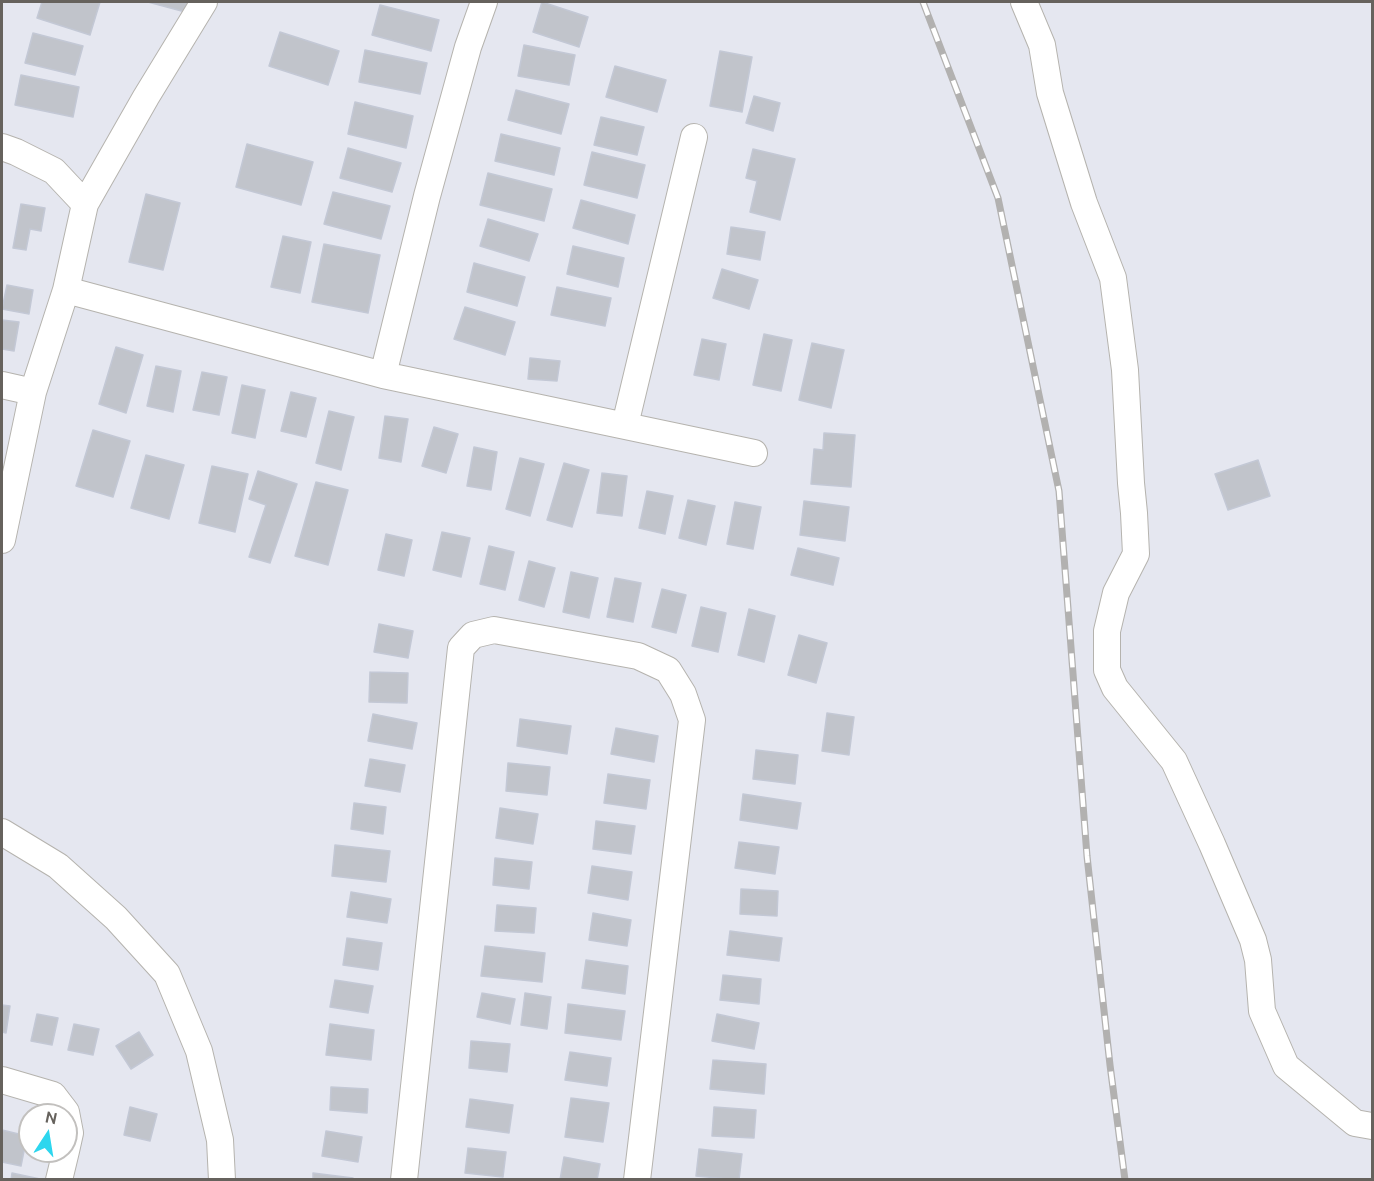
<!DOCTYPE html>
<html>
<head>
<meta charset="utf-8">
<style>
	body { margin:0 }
	#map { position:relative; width:1374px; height:1181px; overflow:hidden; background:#e5e7f0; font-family:Ubuntu,sans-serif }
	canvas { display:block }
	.frame { position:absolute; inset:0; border:3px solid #66625d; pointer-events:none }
	.north { position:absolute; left:18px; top:1103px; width:60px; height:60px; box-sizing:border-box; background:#fff; border:2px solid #c2c0be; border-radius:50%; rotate:12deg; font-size:16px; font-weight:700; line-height:24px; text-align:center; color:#66625d }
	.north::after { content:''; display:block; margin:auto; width:21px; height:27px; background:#2dd6ee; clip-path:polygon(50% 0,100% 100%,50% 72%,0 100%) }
</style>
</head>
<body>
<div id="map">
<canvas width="1374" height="1181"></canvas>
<div class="frame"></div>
<div class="north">N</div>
</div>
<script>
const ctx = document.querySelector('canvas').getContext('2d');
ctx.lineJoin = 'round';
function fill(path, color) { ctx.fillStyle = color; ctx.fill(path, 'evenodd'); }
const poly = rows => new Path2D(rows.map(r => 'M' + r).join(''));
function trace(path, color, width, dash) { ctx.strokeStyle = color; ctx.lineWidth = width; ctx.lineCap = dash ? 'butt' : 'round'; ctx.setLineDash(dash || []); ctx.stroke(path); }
const building = poly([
	[42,2,100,2,90,35,37,18,42,2],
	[148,2,192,2,189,13,148,2],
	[542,2,588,17,579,47,533,32,542,2],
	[380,5,439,20,431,51,372,35,380,5],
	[280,32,339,51,328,85,269,66,280,32],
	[33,33,83,46,75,75,25,63,33,33],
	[524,45,575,55,569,85,518,76,524,45],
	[365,50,427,63,420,94,359,82,365,50],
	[720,51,752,57,742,112,710,106,720,51],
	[615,66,666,80,657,112,606,97,615,66],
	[21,75,79,87,73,117,15,105,21,75],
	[516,90,569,104,561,134,508,120,516,90],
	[754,96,780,103,773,131,746,123,754,96],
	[355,102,413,116,406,148,348,134,355,102],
	[601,117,644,127,637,155,594,145,601,117],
	[501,134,560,148,554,175,495,161,501,134],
	[247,144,313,162,301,205,236,187,247,144],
	[348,148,401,163,392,192,340,178,348,148],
	[753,149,795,159,780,220,750,212,757,181,746,178,753,149],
	[592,152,645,165,637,198,584,185,592,152],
	[488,173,552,189,544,221,480,205,488,173],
	[333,192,390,206,381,239,324,224,333,192],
	[146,194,180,203,163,270,129,262,146,194],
	[581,200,635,215,628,244,573,228,581,200],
	[21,204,45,208,41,231,30,229,26,250,13,248,21,204],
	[488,219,538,234,529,261,480,246,488,219],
	[731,227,765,232,760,260,727,254,731,227],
	[283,236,311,242,300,293,271,287,283,236],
	[324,244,380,255,368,313,312,302,324,244],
	[573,246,624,258,618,287,567,274,573,246],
	[474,263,525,277,517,306,467,292,474,263],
	[722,269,758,280,749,309,713,298,722,269],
	[7,285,33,290,29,314,2,309,7,285],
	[557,287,611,298,605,326,551,315,557,287],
	[465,307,515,322,505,355,454,339,465,307],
	[2,320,19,322,14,351,2,349,2,320],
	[764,334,792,340,781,391,753,385,764,334],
	[702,339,726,344,719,380,694,375,702,339],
	[812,343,844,350,831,408,799,400,812,343],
	[116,347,143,355,126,413,99,404,116,347],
	[530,358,560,361,557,381,528,379,530,358],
	[156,366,181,371,173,412,147,406,156,366],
	[202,372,227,377,219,415,193,410,202,372],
	[242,385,265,390,255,438,232,433,242,385],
	[291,392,316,398,306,437,281,431,291,392],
	[329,411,354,417,341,470,316,463,329,411],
	[385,416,408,419,401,462,379,458,385,416],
	[434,427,458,434,446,473,422,466,434,427],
	[93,430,130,441,113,497,76,486,93,430],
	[824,433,855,435,851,487,811,484,814,449,823,450,824,433],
	[474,447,497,452,491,490,467,486,474,447],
	[146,455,184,465,169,519,131,508,146,455],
	[520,458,544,464,530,516,506,509,520,458],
	[1258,460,1270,496,1228,510,1215,474,1258,460],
	[564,463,589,470,572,527,547,520,564,463],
	[212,466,248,474,235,532,199,523,212,466],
	[258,471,297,484,270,563,249,557,266,505,249,499,258,471],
	[602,473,627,476,622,516,597,513,602,473],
	[316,482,348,490,328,565,295,556,316,482],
	[647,491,673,496,665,534,639,528,647,491],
	[688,500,715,506,706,545,679,538,688,500],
	[804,501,849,507,845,541,800,535,804,501],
	[735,502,761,507,753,549,727,544,735,502],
	[442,532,470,538,461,577,433,570,442,532],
	[386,534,412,540,404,576,378,570,386,534],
	[489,546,514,552,505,590,480,584,489,546],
	[798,548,839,558,833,585,791,575,798,548],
	[529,561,555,568,544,607,519,600,529,561],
	[571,572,598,578,589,618,563,612,571,572],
	[615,578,641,583,633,622,607,617,615,578],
	[662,589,686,595,676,633,652,627,662,589],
	[701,607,726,613,718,652,692,646,701,607],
	[749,609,775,616,764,662,738,655,749,609],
	[379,624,413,631,408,658,374,652,379,624],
	[799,635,827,643,816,683,788,675,799,635],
	[370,672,408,673,407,703,369,702,370,672],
	[827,713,854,717,849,755,822,751,827,713],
	[373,714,417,723,412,749,368,741,373,714],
	[520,719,571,726,567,754,517,746,520,719],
	[616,728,658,736,654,762,611,754,616,728],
	[756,750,798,755,795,784,753,779,756,750],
	[370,759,405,765,400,792,365,786,370,759],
	[508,763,550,767,547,795,506,791,508,763],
	[608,774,650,780,646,809,604,803,608,774],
	[743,794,801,803,797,829,740,820,743,794],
	[354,803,386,807,383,834,351,829,354,803],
	[500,808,538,814,533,844,496,838,500,808],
	[596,821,635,826,631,854,593,849,596,821],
	[739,842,779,847,775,874,735,868,739,842],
	[335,845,390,851,386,882,332,876,335,845],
	[495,858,532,862,529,889,493,885,495,858],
	[592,866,632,872,628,900,588,893,592,866],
	[741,889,778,891,777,916,740,914,741,889],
	[351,892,391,899,387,923,347,917,351,892],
	[497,905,536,908,534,933,495,931,497,905],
	[593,913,631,920,627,946,589,940,593,913],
	[730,931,782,938,779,961,727,955,730,931],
	[347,938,382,943,378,970,343,965,347,938],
	[485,946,545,953,542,982,481,976,485,946],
	[586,960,628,966,625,994,582,988,586,960],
	[723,975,761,979,759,1004,720,1000,723,975],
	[335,980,373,986,368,1013,330,1007,335,980],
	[482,993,515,999,510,1024,477,1017,482,993],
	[525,993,551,997,547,1029,521,1025,525,993],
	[568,1004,625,1011,621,1040,565,1033,568,1004],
	[2,1005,10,1006,6,1033,2,1032,2,1005],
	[37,1014,58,1018,52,1045,31,1041,37,1014],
	[717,1014,759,1023,754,1049,712,1041,717,1014],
	[74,1024,99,1029,93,1055,68,1050,74,1024],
	[330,1024,374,1030,371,1060,326,1055,330,1024],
	[139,1032,153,1055,131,1069,116,1046,139,1032],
	[471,1041,510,1044,507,1072,469,1068,471,1041],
	[570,1052,611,1058,607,1086,565,1080,570,1052],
	[713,1060,766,1064,764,1094,710,1089,713,1060],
	[331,1087,368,1089,367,1113,330,1110,331,1087],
	[571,1098,609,1103,603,1142,565,1137,571,1098],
	[470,1099,513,1105,509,1133,466,1127,470,1099],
	[130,1107,157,1114,150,1141,124,1135,130,1107],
	[714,1107,756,1110,754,1138,712,1136,714,1107],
	[2,1130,27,1136,21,1166,2,1162,2,1130],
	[326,1131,362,1137,358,1162,322,1156,326,1131],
	[468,1148,506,1152,503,1177,465,1173,468,1148],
	[699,1149,742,1154,739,1180,696,1176,699,1149],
	[564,1157,600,1164,597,1180,560,1180,564,1157],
	[12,1173,40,1179,40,1180,11,1180,12,1173],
	[313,1173,353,1178,353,1180,313,1180,313,1173]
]);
const minor = poly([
	[1024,2,1042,45,1050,93,1084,203,1113,278,1125,370,1131,483,1134,513,1136,554,1116,593,1107,631,1107,670,1115,688,1174,761,1212,844,1253,940,1258,960,1262,1011,1286,1066,1355,1123,1372,1126],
	[2,147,16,152,54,171,85,204,66,290,33,392,2,540],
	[85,204,146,97,204,2],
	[66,290,383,375,754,453],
	[383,375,427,196,468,47,484,2],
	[2,385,33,392],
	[625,425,694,137],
	[2,832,58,866,116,918,167,974,199,1051,220,1140,222,1180],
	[2,1080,53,1095,66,1112,70,1133,66,1151],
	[59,1180,66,1151],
	[404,1180,461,648,473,635,494,630,638,656,668,670,683,694,692,720,637,1180]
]);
const rail = poly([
	[923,2,998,198,1059,491,1087,856,1110,1065,1125,1180]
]);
fill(building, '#c1c4cb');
trace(building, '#c3c8d5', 1.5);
trace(minor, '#b5b3ae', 28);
trace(minor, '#fff', 26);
trace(rail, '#b2b1b0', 7);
trace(rail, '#fff', 4.5, [14]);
</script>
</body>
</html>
